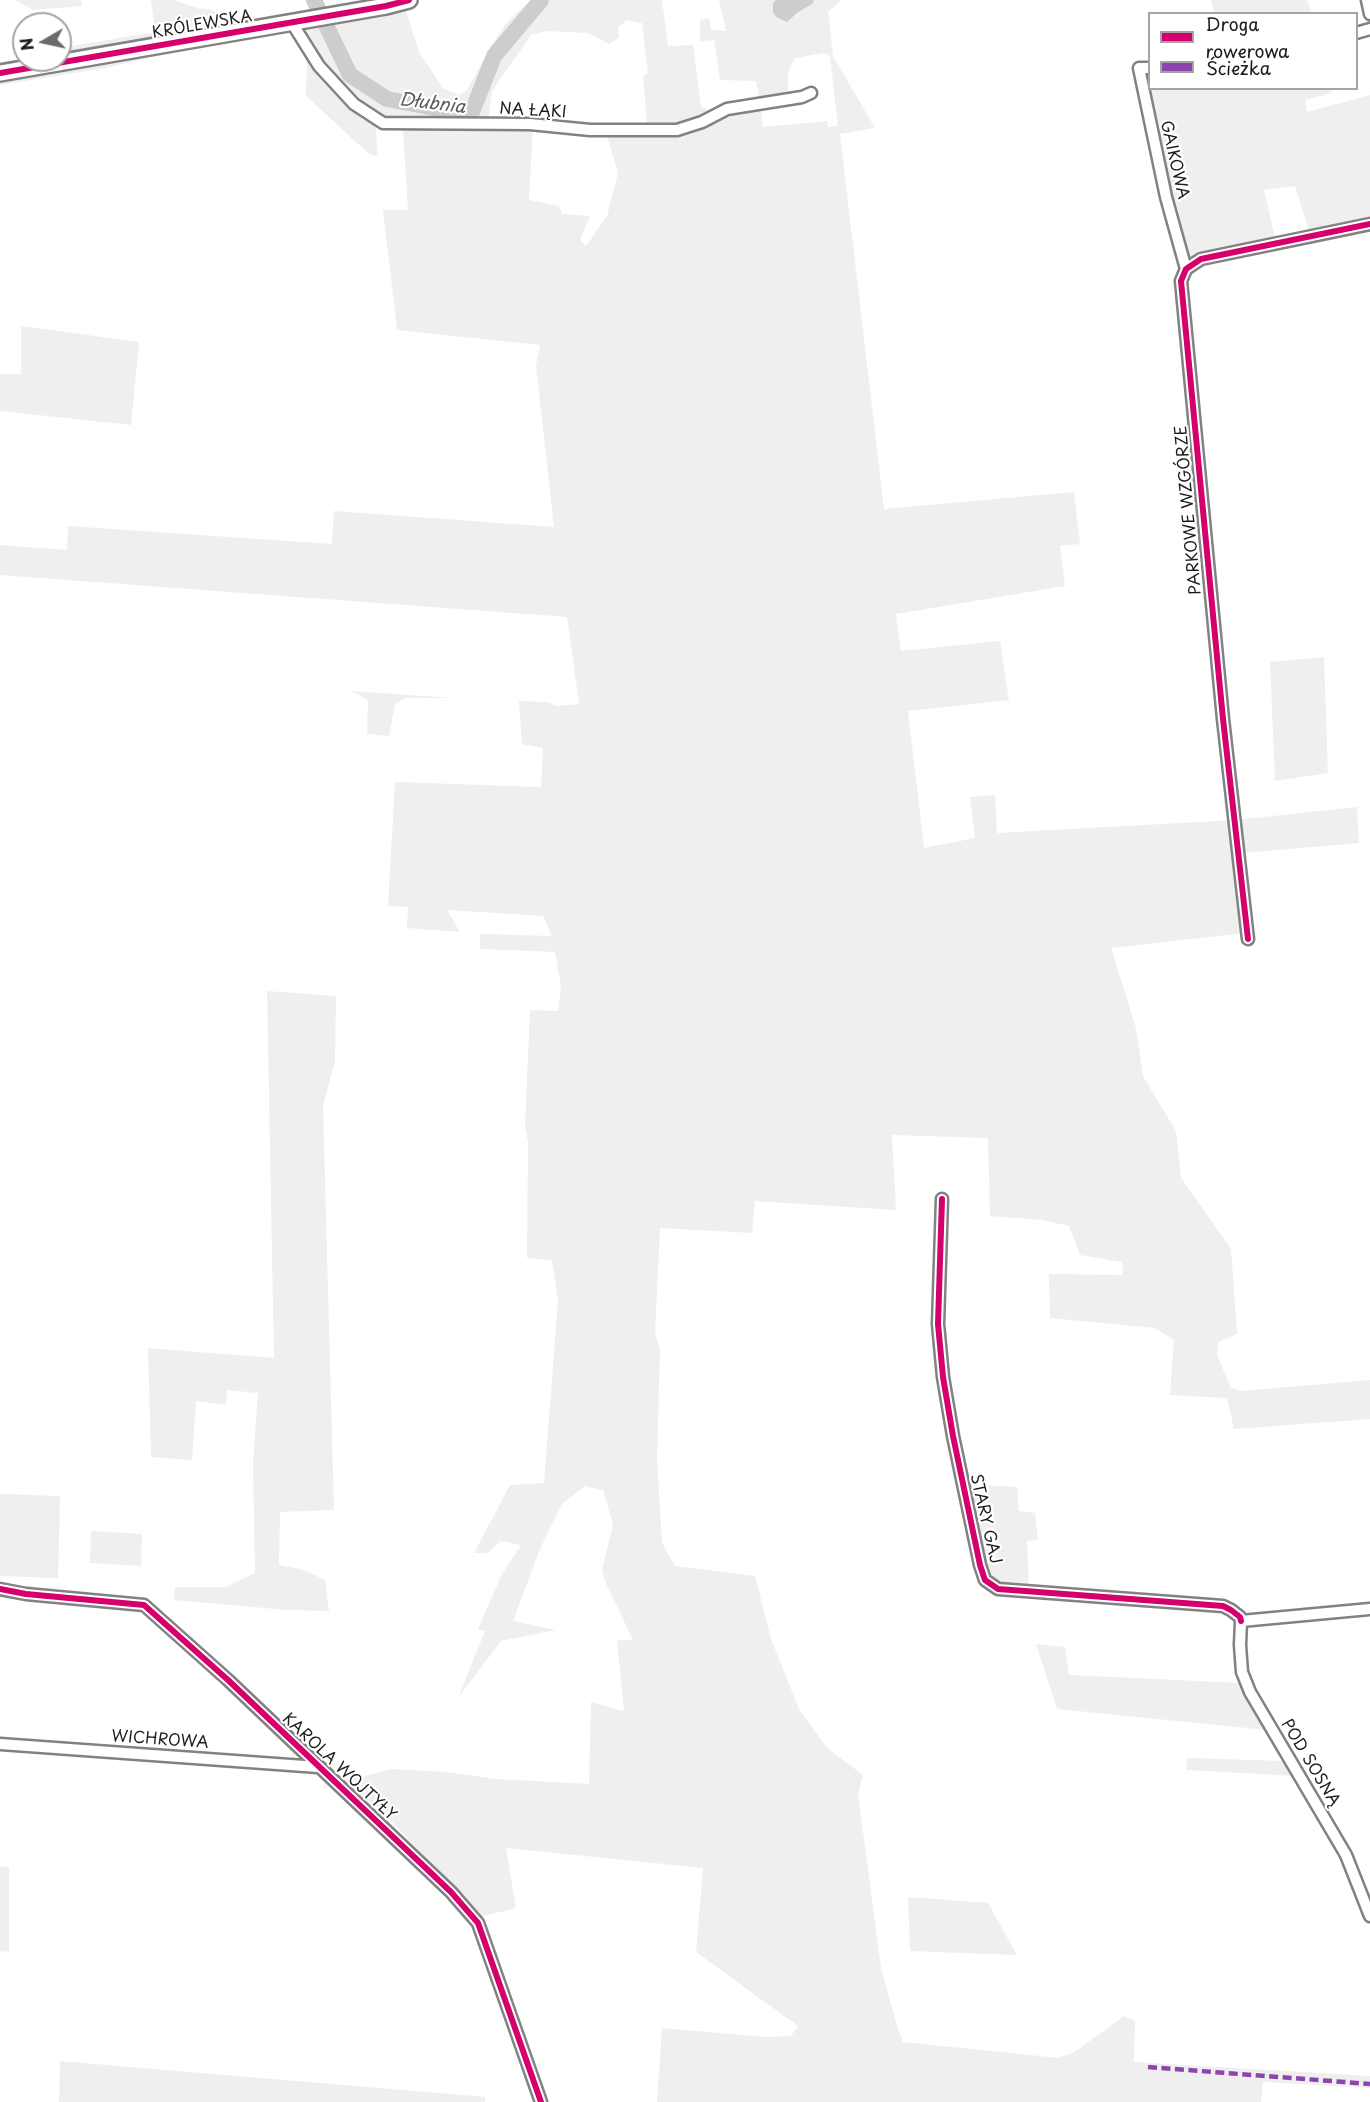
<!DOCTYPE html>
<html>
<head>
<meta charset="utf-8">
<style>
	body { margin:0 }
	#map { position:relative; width:1370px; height:2102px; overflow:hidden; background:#fff; font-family:"Playpen Sans",sans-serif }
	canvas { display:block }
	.legend { position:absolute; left:1148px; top:12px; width:210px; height:78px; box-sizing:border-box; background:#fff; border:2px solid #a4a4a4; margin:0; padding:8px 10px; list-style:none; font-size:18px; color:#1c1c1c }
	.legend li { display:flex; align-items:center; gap:12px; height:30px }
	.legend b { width:30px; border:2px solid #a4a4a4 }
	.north { position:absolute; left:12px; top:12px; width:60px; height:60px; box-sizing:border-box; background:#fff; border:2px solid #a4a4a4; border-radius:50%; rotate:261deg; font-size:16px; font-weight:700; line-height:24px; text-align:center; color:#1c1c1c }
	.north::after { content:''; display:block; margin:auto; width:21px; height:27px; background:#6b6b6b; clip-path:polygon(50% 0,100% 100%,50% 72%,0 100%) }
</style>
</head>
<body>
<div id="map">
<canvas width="1370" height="2102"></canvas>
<ul class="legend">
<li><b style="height:8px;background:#d6006c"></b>Droga rowerowa</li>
<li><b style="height:8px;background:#8e44ad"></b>Ścieżka</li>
</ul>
<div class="north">N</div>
</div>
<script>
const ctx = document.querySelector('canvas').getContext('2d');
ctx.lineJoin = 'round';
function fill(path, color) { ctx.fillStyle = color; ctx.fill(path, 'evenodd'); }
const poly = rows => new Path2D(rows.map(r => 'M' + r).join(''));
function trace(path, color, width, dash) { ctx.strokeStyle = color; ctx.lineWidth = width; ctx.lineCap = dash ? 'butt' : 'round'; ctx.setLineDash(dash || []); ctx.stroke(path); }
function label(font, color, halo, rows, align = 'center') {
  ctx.font = font + ' "Playpen Sans",sans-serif'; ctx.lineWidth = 4.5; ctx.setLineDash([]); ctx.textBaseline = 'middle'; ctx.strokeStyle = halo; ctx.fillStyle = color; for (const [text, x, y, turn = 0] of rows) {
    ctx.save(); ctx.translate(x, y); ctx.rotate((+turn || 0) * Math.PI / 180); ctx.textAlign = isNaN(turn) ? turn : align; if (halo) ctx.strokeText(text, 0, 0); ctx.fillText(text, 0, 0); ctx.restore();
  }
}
const built = poly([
	[0,1494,60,1496,58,1578,0,1576]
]);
const green = poly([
	[15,0,81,0,82,6,33,10],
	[151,0,174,0,197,8,214,10,224,24,60,54,60,48,155,32],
	[531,0,662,0,668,46,693,45,701,106,708,111,677,126,647,125,643,76,648,73,642,23,627,20,618,27,619,38,609,44,588,33,545,31,531,35,492,91,488,121,375,118,342,84,312,46,301,29,405,8,419,52,443,88,459,95,467,90,491,46,507,22],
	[719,0,776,0,773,3,787,22,797,13,812,4,814,0,842,0,828,12,833,56,875,128,840,134,884,509,1074,492,1080,544,1060,546,1065,586,896,614,901,651,1000,641,1009,700,908,711,924,848,975,838,970,797,995,795,997,833,1236,820,1357,807,1359,843,1243,853,1253,932,1111,948,1136,1028,1143,1076,1176,1131,1181,1178,1231,1249,1237,1334,1218,1342,1217,1355,1231,1388,1241,1391,1370,1380,1370,1419,1234,1429,1227,1398,1170,1395,1174,1340,1155,1328,1050,1318,1049,1274,1123,1275,1122,1262,1080,1255,1069,1226,1042,1220,990,1216,988,1138,892,1135,896,1210,755,1201,752,1233,660,1228,655,1332,660,1350,657,1460,662,1543,675,1566,755,1576,771,1639,799,1709,827,1748,863,1775,858,1794,881,1968,898,2029,903,2042,1059,2058,1074,2052,1124,2016,1135,2021,1134,2062,1370,2076,1370,2088,1263,2082,1261,2102,657,2102,662,2028,764,2037,791,2036,798,2026,696,1952,703,1868,506,1848,516,1908,480,1917,385,1814,344,1781,392,1769,446,1772,496,1779,589,1784,591,1702,624,1711,617,1640,633,1640,604,1579,602,1569,613,1525,603,1490,585,1486,562,1504,540,1549,513,1621,556,1630,501,1641,458,1698,485,1631,478,1629,502,1574,521,1545,501,1541,487,1553,474,1553,510,1485,544,1483,558,1301,552,1260,527,1258,528,1142,525,1127,530,1010,558,1011,561,986,555,952,480,949,480,934,552,936,543,916,447,910,460,932,407,928,408,907,388,906,395,782,541,787,543,748,522,744,519,701,548,702,556,706,579,704,567,617,0,575,0,545,67,550,68,526,332,544,334,511,554,527,536,366,540,345,397,330,383,210,408,210,403,128,533,126,529,200,559,206,562,214,590,216,580,240,586,246,607,216,618,173,606,133,681,134,728,112,760,106,763,127,827,121,828,127,838,126,830,56,824,53,795,58,788,73,788,96,759,98,756,81,720,80,714,40,700,41,700,20,709,18,711,30,726,31],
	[1211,0,1307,0,1312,13,1214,13],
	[194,48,100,69,0,85,0,79],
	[307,52,335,91,363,120,375,123,378,156,369,154,306,96],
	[1149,75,1150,88,1331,89,1332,93,1305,100,1307,112,1370,95,1370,221,1310,234,1295,186,1264,190,1276,242,1220,252,1188,261,1168,188,1167,171,1163,161,1146,78],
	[21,326,139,342,131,425,0,411,0,374,21,374],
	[1324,657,1328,773,1275,781,1270,662],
	[351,691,452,698,405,698,395,704,389,736,367,734,368,700],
	[267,991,336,996,335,1061,323,1106,334,1510,280,1512,279,1565,304,1570,325,1580,329,1611,287,1610,174,1600,175,1587,226,1587,255,1573,253,1463,258,1393,227,1390,226,1405,196,1401,192,1460,151,1457,148,1348,274,1358],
	[966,1484,1017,1487,1019,1511,1035,1513,1038,1540,1027,1541,1029,1588,997,1586,987,1577],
	[91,1531,142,1534,141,1566,90,1563],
	[1036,1644,1065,1647,1069,1675,1242,1683,1268,1730,1057,1709],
	[1187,1758,1287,1761,1296,1776,1186,1770],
	[0,1866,9,1867,9,1952,0,1951],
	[908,1897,988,1903,1017,1955,910,1951],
	[60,2061,485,2097,485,2102,59,2102]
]);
const water = poly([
	[776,0,814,0,812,4,797,13,787,22,776,17,773,12,773,3]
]);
const river = poly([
	[314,0,350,75,387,99,445,110,472,112,494,56,541,0]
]);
const street = poly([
	[1367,0,1370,14],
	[292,23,319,66,354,104,383,123,530,124,590,130,677,130,702,122,727,109,802,97,811,93],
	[1356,33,1370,29],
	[1150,68,1139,68,1166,197,1186,269],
	[1248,939,1223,719,1181,281,1186,269,1201,259,1370,224],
	[942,1199,938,1324,943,1377,953,1436,980,1565,985,1580,998,1589,1223,1606,1231,1610,1240,1617,1241,1621],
	[0,1589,26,1594,144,1605,228,1680,451,1892,478,1923,541,2102],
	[1241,1621,1240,1645,1242,1672,1250,1692,1346,1855,1370,1916],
	[1241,1621,1370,1609],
	[0,1744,318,1767]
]);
const secondary = poly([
	[0,73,386,6,409,0]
]);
const quiet = poly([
	[1148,2067,1370,2084]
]);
const cycleway = poly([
	[0,73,386,6,409,0],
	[1248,939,1223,719,1181,281,1186,269,1201,259,1370,224],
	[942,1199,938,1324,943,1377,953,1436,980,1565,985,1580,998,1589,1223,1606,1231,1610,1240,1617,1241,1621],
	[0,1589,26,1594,144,1605,228,1680,451,1892,478,1923,541,2102]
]);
const streetNames = [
	["KRÓLEWSKA",202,25,-10],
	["NA ŁĄKI",533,111,3],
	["GAIKOWA",1174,160,77],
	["PARKOWE WZGÓRZE",1189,510,-95],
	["STARY GAJ",985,1519,77],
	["WICHROWA",160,1740,4],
	["POD SOSNĄ",1310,1763,59],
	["KAROLA WOJTYŁY",339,1767,43]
];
const waterNames = [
	["Dłubnia",432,104,7]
];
fill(built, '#eee');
fill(green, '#efefef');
fill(water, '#cdcdcd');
trace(river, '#cdcdcd', 16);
trace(street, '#828282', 15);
trace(secondary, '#828282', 20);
trace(street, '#fff', 10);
trace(secondary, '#fff', 15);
trace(quiet, '#8e44ad', 4.5, [9, 4.5]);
trace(cycleway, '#d6006c', 6);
label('16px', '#1c1c1c', '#fff', streetNames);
label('italic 18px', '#5a5a5a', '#fff', waterNames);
</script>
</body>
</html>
